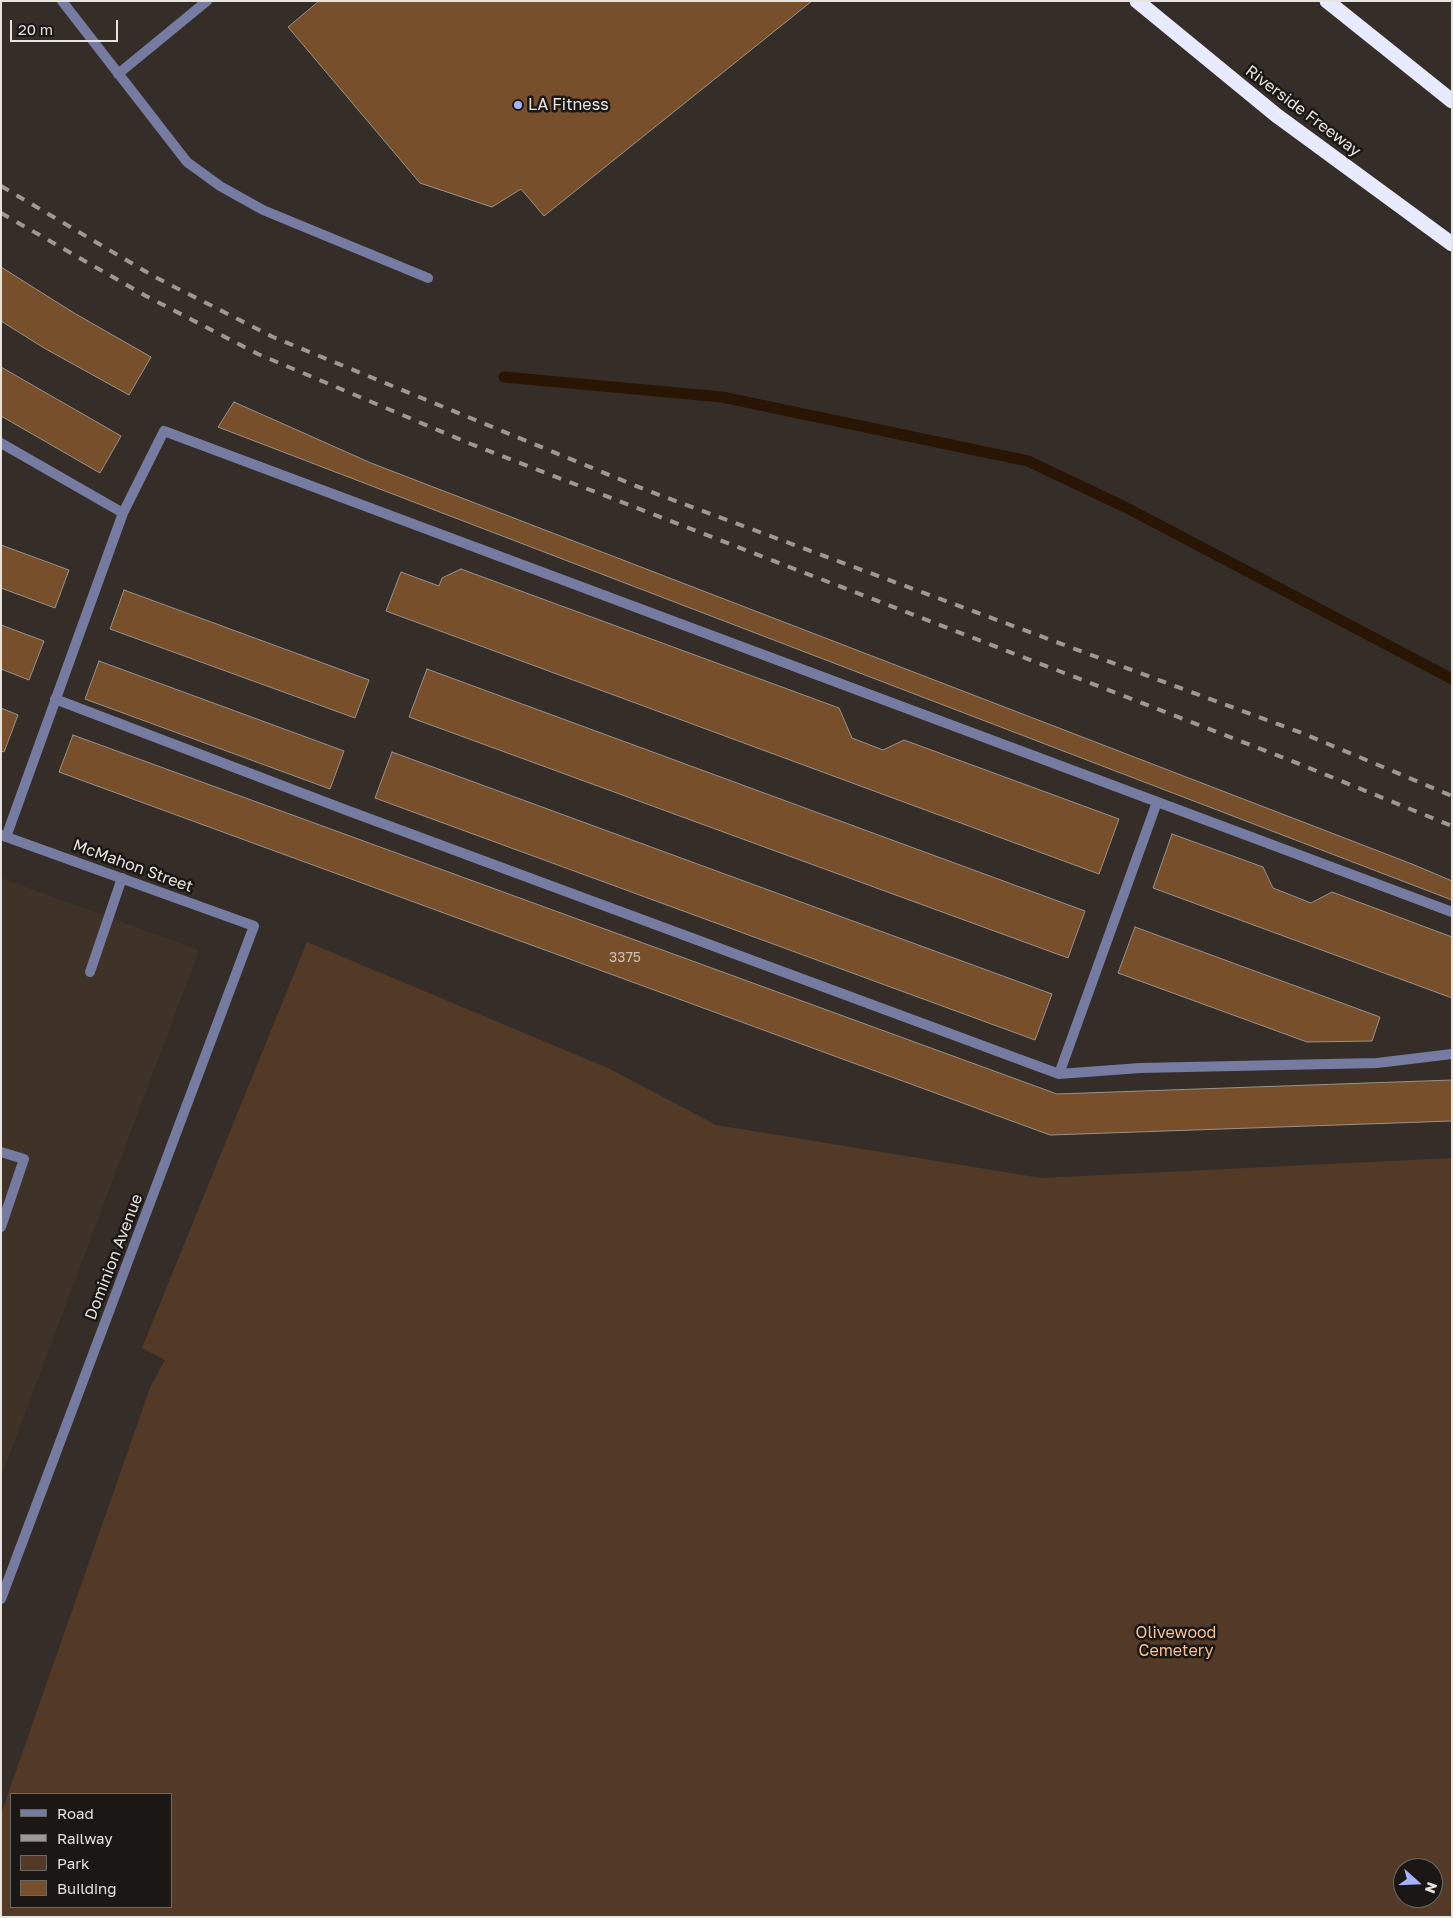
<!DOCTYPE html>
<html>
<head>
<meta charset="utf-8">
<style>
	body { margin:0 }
	#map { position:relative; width:1453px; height:1918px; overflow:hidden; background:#352e28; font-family:"Golos Text",sans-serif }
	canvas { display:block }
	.frame { position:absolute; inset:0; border:2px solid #e7e3df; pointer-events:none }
	.legend { position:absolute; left:10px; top:1793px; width:162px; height:115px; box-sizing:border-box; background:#1a1714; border:1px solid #6c6965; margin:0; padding:6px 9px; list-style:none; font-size:15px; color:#e7e3df }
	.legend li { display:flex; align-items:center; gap:10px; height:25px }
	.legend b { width:25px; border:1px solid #6c6965 }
	.north { position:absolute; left:1393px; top:1858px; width:50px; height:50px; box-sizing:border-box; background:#1a1714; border:1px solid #6c6965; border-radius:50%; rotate:110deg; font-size:14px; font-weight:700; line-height:20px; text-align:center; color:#e7e3df }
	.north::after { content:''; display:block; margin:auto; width:18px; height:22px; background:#a7b1fc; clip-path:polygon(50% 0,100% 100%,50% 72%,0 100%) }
	.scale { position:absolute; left:10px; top:20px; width:108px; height:22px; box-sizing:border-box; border:2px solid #e7e3df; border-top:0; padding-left:6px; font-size:15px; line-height:18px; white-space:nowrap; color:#e7e3df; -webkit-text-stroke:4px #1a1714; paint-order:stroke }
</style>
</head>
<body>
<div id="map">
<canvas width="1453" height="1918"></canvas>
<div class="frame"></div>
<ul class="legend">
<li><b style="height:6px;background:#767ba2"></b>Road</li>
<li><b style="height:6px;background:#9d9893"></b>Railway</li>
<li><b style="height:14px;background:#523a26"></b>Park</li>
<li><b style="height:14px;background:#774f2b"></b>Building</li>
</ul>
<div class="north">N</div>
<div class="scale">20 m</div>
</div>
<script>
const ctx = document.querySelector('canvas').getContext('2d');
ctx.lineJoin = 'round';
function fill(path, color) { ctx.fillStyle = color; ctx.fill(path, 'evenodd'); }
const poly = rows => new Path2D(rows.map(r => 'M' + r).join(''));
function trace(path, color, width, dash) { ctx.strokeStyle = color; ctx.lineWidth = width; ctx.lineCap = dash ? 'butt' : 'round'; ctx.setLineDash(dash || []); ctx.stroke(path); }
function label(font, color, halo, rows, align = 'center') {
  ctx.font = font + ' "Golos Text",sans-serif'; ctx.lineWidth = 5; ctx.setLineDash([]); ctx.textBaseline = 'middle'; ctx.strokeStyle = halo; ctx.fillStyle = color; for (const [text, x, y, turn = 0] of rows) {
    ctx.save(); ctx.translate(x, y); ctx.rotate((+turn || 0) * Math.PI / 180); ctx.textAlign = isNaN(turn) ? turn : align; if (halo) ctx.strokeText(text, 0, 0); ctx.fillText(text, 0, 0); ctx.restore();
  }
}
const built = poly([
	[1,878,199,950,1,1477]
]);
const green = poly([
	[307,942,610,1069,716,1125,1041,1178,1452,1158,1452,1917,1,1917,1,1814,150,1388,165,1360,142,1348],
	[11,1794,171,1794,171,1907,11,1907],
	[1403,1868,1433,1868,1433,1898,1403,1898]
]);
const stream = poly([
	[504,377,722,397,1028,461,1127,508,1452,679]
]);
const building = poly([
	[319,1,812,1,544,216,521,189,492,207,420,183,288,27,319,1],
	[1,267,74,313,151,357,129,395,44,348,1,321,1,267],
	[1,367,121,436,100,473,1,416,1,367],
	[234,402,371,463,1412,864,1452,881,1452,900,218,427,234,402],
	[1,545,69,570,55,608,1,588,1,545],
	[461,569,839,708,852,738,883,750,904,740,1119,819,1099,874,386,611,401,572,439,586,442,578,461,569],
	[124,590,369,680,355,718,110,629,124,590],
	[1,625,44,641,29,680,1,669,1,625],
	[99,661,344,751,330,789,85,699,99,661],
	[427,669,1085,911,1068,958,409,717,427,669],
	[1,708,18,715,4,752,1,751,1,708],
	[73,735,1057,1094,1452,1080,1452,1121,1050,1135,59,772,73,735],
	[392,752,1052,994,1035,1040,375,798,392,752],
	[1172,834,1263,867,1273,888,1311,903,1332,892,1452,937,1452,998,1153,888,1172,834],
	[1135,927,1380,1017,1372,1041,1307,1042,1118,973,1135,927]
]);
const service = poly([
	[62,1,187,162,220,186,263,210,428,278],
	[118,74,207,1],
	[1,443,123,513,6,837],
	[123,513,164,431,1452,912],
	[55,699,346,810,1059,1074,1140,1068,1377,1063,1452,1054],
	[90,972,122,878],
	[1059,1074,1157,802],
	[1,1152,24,1159,1,1227]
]);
const minor = poly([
	[1,835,254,926,1,1599]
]);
const motorway = poly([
	[1137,1,1276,115,1452,244],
	[1327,1,1452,101]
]);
const rail = poly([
	[1,186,155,277,273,337,646,490,1302,733,1452,796],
	[1,213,146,296,258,354,471,444,1287,759,1452,826]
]);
const markers = [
	[518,105,5,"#a7b1fc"]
];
const numberNames = [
	["3375",625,958]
];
const poiNames = [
	["LA Fitness",528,105]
];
const streetNames = [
	["Riverside Freeway",1303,111,37],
	["McMahon Street",133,866,20],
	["Dominion Avenue",114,1257,-69]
];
const parkNames = [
	["Olivewood",1176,1633],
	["Cemetery",1176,1651]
];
fill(built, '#3f3328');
fill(green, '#523a26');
trace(stream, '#291503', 11);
fill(building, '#774f2b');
trace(building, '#9a918a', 1);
trace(service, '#767ba2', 10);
trace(minor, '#767ba2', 10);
trace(motorway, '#e8ebff', 15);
trace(rail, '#9d9893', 4, [9, 9]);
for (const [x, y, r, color] of markers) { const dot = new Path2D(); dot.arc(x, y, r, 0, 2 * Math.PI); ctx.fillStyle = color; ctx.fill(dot); trace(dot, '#1a1714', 2); }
label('14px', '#cbbeb2', null, numberNames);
label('16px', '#e7e3df', '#1a1714', poiNames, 'left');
label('16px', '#e7e3df', '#1a1714', streetNames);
label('16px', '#f6c296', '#1a1714', parkNames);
</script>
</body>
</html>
